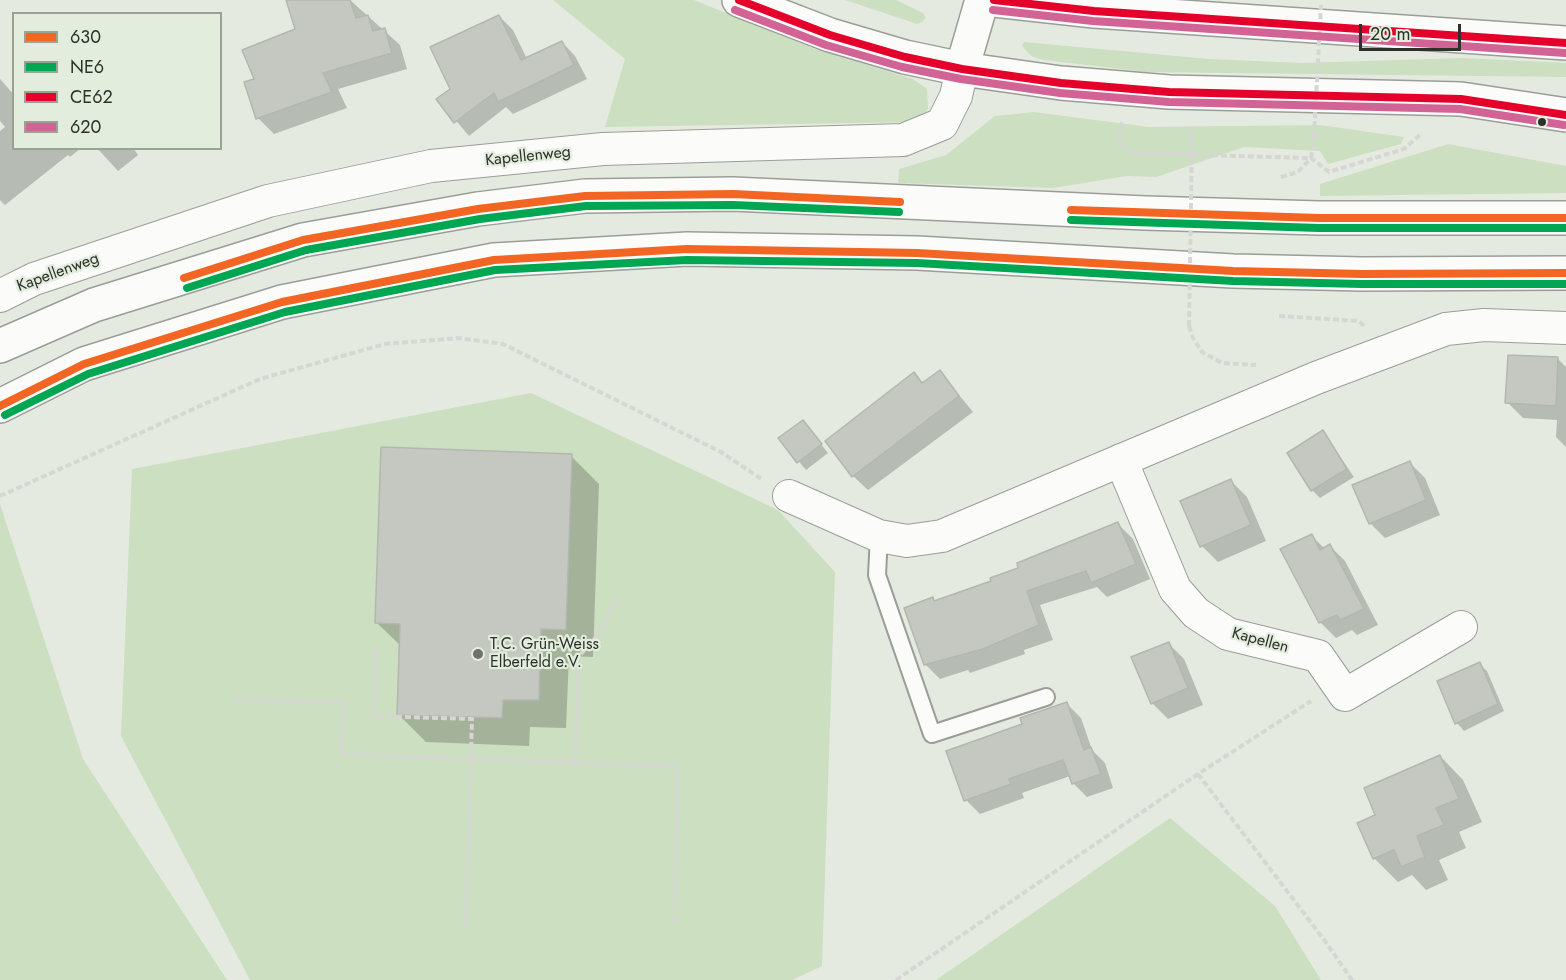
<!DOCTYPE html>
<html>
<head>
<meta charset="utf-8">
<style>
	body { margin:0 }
	#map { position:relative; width:1566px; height:980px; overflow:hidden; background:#e4eae0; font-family:Jost,sans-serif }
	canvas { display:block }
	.legend { position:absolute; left:12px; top:12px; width:210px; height:138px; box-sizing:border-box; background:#e3eddd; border:2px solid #9aa296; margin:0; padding:8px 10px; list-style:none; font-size:18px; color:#2d312b }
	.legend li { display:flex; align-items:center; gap:12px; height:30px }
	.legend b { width:30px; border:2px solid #9aa296 }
	.scale { position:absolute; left:1359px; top:24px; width:102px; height:27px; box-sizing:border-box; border:3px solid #2d312b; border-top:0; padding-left:8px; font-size:18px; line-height:21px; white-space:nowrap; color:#2d312b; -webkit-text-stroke:4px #e3eddd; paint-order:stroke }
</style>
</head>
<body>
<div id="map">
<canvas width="1566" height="980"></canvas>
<ul class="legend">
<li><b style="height:8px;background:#f26522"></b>630</li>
<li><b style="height:8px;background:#00a651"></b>NE6</li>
<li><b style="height:8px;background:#e4002b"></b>CE62</li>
<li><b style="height:8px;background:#d26395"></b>620</li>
</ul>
<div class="scale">20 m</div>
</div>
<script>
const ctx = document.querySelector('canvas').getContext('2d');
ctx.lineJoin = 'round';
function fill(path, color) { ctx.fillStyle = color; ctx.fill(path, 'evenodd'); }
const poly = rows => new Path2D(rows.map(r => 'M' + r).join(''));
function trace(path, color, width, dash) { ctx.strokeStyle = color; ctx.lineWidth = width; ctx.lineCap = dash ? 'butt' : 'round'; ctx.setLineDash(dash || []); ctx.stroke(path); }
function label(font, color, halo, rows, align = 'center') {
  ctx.font = font + ' Jost,sans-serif'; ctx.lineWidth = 4.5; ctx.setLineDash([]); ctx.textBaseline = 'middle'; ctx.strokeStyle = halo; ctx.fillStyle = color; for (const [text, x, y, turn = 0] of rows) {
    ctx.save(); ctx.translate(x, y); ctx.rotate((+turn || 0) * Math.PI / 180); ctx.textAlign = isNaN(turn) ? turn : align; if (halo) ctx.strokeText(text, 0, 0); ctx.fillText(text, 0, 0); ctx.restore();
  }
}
const green = poly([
	[553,0,694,0,812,48,913,79,927,89,928,109,919,122,605,127,625,59],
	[845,0,896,0,923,13,926,18,922,22,917,24],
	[1024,42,1209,59,1302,63,1461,58,1566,63,1566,77,1146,72,1044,60,1031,56,1022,46],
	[1034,112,1149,127,1320,125,1404,137,1401,144,1328,164,1320,151,1244,147,1156,177,1127,176,1053,188,898,183,899,169,946,155,995,116],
	[1448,144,1566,166,1566,193,1320,196,1320,184],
	[531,393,778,510,835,572,822,966,792,980,250,980,121,736,132,469],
	[0,504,83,759,227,980,0,980],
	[1170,818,1275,906,1321,980,936,980]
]);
const shadow = poly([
	[288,0,350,0,400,45,407,69,338,89,347,108,274,134,258,118,256,80,296,30],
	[499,16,513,30,527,59,562,42,575,56,587,79,513,114,506,107,469,136,438,99,452,89],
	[0,79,14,95,14,148,81,148,70,157,68,155,5,205,0,200,0,131,5,127,0,121],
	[97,148,133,148,138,155,118,171],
	[1558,359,1566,367,1566,447,1556,437,1557,420,1523,418,1507,402],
	[940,372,973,412,868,490,853,476,914,374,923,384],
	[803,422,828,453,806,470,780,439],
	[1323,432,1354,477,1320,498,1312,490],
	[571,456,599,484,593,657,569,656,566,728,530,727,529,746,426,742,398,714,401,646,377,623],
	[1410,463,1425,478,1440,515,1385,538,1370,523],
	[1231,481,1247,497,1266,541,1218,562,1202,546,1182,502],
	[1118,524,1133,539,1150,579,1107,597,1097,587,1040,605,1053,640,1024,650,1025,654,970,673,968,670,940,679,925,664,932,599,935,602,993,582],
	[1312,536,1325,549,1330,546,1345,561,1378,625,1357,635,1352,630,1336,638,1320,622,1282,550],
	[1168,643,1184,659,1203,705,1168,719,1152,703],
	[1479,664,1487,671,1504,711,1464,731,1457,723],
	[1067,704,1081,718,1092,750,1105,763,1113,788,1087,797,1073,783,1070,776,1022,793,1024,798,980,814,966,800,1024,724],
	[1440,756,1463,780,1482,822,1459,832,1466,848,1439,860,1448,880,1426,890,1412,875,1398,882,1374,858,1359,824,1377,816]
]);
const building = poly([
	[286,0,350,0,356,18,368,15,373,31,385,28,392,53,323,73,332,92,256,119,244,82,254,79,242,50,295,29,286,0],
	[499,15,521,60,562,41,574,65,498,102,494,93,454,123,436,99,450,89,430,47,499,15],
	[1508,355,1558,357,1556,406,1505,403,1508,355],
	[940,370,959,396,852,477,825,441,914,372,922,383,940,370],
	[803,420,822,444,797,463,778,438,803,420],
	[1323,430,1347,469,1311,491,1287,453,1323,430],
	[381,447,572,454,566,630,541,629,539,700,503,700,502,718,397,715,400,624,375,623,381,447],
	[1410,461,1426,500,1369,524,1352,485,1410,461],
	[1231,479,1251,525,1200,547,1180,501,1231,479],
	[1118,522,1136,564,1091,583,1086,571,1027,591,1039,625,983,649,924,665,904,608,933,597,934,601,991,581,990,578,1018,568,1017,563,1118,522],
	[1312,534,1320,550,1330,544,1364,609,1340,620,1337,615,1319,623,1280,549,1312,534],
	[1169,642,1188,688,1151,704,1131,657,1169,642],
	[1480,662,1498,704,1455,724,1437,681,1480,662],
	[1067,702,1084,750,1091,747,1101,774,1072,784,1063,760,1009,779,1011,784,964,801,946,751,1022,724,1020,718,1067,702],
	[1440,755,1459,799,1436,808,1444,825,1417,836,1425,857,1401,867,1394,850,1373,859,1357,823,1375,815,1364,788,1440,755]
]);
const path = poly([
	[1122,122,1119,133,1121,145,1132,153,1311,158,1314,136],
	[1188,127,1192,140],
	[1281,177,1298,172,1311,158,1329,172,1404,149,1422,133],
	[1279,316,1359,321,1364,326],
	[1189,326,1193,338,1202,352,1222,363,1256,365],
	[0,496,260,379,385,344,458,338,503,344,721,452,763,480],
	[377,648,374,716,472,719,466,928],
	[235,699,344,703,341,754,575,763,579,656,598,635,617,599],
	[575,763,677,766,675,922],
	[1198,774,1325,941,1352,980],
	[896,980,1198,774,1311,701]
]);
const service = poly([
	[879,536,877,575,932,734,1046,697]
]);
const minor = poly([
	[0,296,34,279,268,201,431,166,603,149,903,140,942,124,956,96,962,69],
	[1121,460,1175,589,1196,613,1228,634,1318,656,1345,695,1461,627],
	[789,496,879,536,907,541,942,536,1316,378,1446,329,1484,325,1566,328]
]);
const primary = poly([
	[739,0,830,35,905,57,962,69,1061,83,1169,92,1461,99,1566,115],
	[994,0,1094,11,1566,43],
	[962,69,982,0]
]);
const trunk = poly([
	[0,346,94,305,303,240,478,209,585,196,733,194,1145,213,1319,218,1566,218],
	[0,406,84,364,282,302,494,260,687,249,917,253,1233,271,1362,274,1566,273]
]);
const pathBridge = poly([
	[1314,136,1321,5],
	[1189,326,1192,140]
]);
const bus1 = poly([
	[1071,210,1319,218,1566,218],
	[184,278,303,240,478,209,585,196,733,194,900,202],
	[0,406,84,364,282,302,494,260,687,249,917,253,1233,271,1362,274,1566,273]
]);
const bus2 = poly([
	[1071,220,1319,228,1566,228],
	[187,288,306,250,480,219,586,206,733,205,899,212],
	[5,415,88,374,285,312,495,270,687,260,917,263,1233,281,1362,284,1566,284]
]);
const bus3 = poly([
	[739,0,830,35,905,57,962,69,1061,83,1169,92,1461,99,1566,115],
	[994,0,1094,11,1566,43]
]);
const bus4 = poly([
	[735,10,826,45,902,67,961,79,1060,93,1169,102,1460,109,1564,125],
	[993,10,1093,21,1565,53]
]);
const markers = [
	[1542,122,5,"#2d312b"],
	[478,654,6,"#6d726a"]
];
const streetNames = [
	["Kapellenweg",528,157,-6],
	["Kapellenweg",58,273,-20],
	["Kapellen",1260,641,15]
];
const poiNames = [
	["T.C. Grün-Weiss",490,645],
	["Elberfeld e.V.",490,663]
];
fill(green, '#ccdfc0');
fill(shadow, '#0003');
fill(building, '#c4c8c1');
trace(building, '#b2b7b0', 1.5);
trace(service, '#9a9e97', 20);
trace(minor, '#9a9e97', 34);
trace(primary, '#9a9e97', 36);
trace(trunk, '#9a9e97', 36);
trace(path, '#d6d7d4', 4, [6, 3]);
trace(service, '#fbfcfa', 16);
trace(minor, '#fbfcfa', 32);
trace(primary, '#fbfcfa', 33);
trace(trunk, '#fbfcfa', 33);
trace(pathBridge, '#d6d7d4', 4, [6, 3]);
trace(bus1, '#f26522', 8);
trace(bus2, '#00a651', 8);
trace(bus3, '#e4002b', 8);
trace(bus4, '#d26395', 8);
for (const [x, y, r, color] of markers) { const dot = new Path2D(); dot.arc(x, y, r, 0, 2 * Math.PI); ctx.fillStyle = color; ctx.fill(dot); trace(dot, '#e3eddd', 2); }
label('16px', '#2d312b', '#e3eddd', streetNames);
label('16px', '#2d312b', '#e3eddd', poiNames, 'left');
</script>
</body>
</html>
